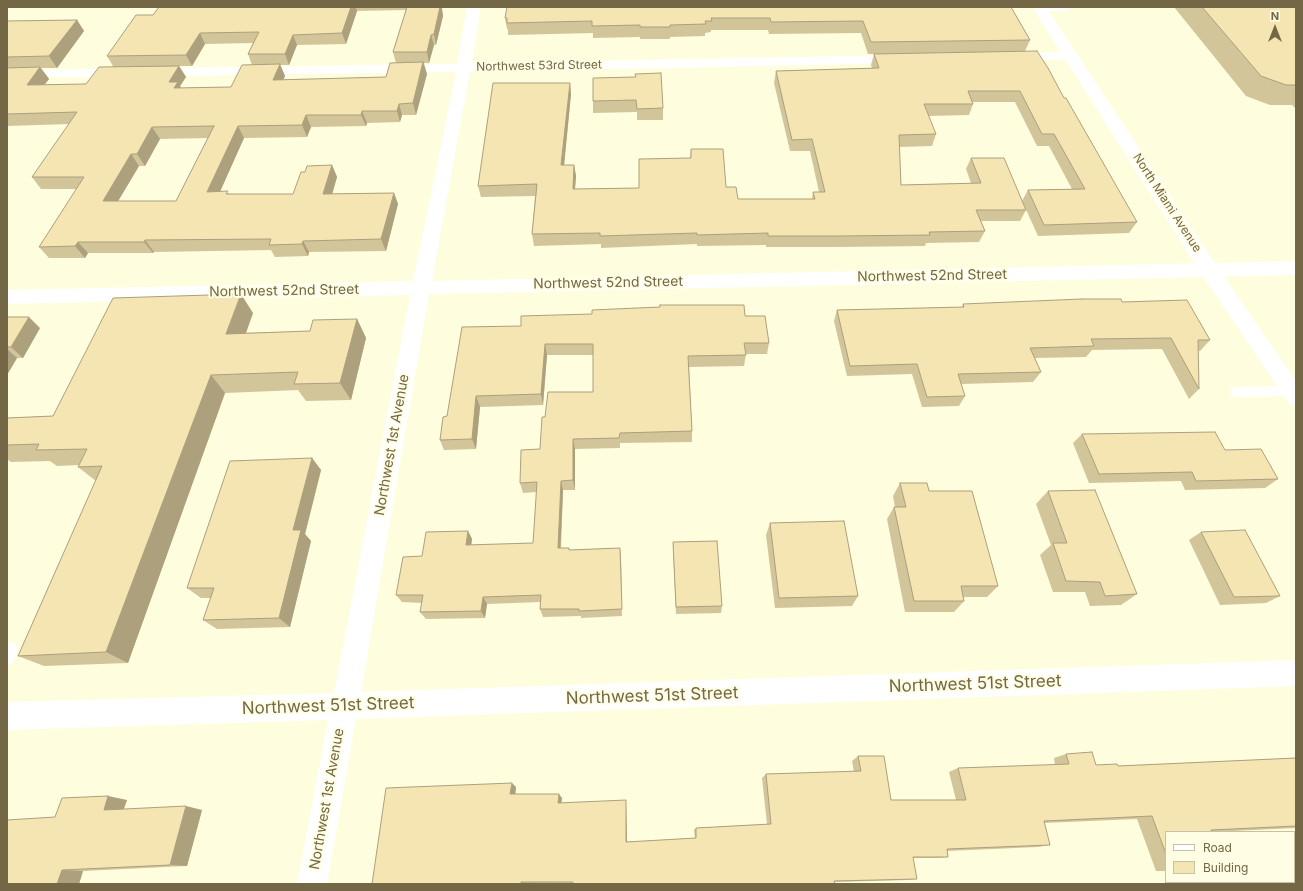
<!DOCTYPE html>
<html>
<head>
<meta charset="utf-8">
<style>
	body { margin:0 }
	#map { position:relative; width:1303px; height:891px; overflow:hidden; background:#fefddd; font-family:Inter,sans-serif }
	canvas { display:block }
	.frame { position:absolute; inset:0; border:8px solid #746745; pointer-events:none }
	.legend { position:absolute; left:1165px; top:831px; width:130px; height:52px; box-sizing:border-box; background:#fffee5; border:1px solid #c7c2a5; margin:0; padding:5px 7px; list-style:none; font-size:12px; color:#746745 }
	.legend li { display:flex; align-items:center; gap:8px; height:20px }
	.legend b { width:20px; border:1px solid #c7c2a5 }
	.north { position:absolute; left:1255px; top:8px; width:40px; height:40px; -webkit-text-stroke:3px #fffee5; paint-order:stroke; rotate:0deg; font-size:11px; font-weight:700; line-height:16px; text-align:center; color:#746745 }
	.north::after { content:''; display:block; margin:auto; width:14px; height:18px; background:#746745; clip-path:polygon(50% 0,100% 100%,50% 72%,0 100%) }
</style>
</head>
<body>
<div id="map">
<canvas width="1303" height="891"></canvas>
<div class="frame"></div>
<ul class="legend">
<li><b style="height:5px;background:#fff"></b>Road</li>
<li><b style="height:11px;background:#f5e5b3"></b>Building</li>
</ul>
<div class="north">N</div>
</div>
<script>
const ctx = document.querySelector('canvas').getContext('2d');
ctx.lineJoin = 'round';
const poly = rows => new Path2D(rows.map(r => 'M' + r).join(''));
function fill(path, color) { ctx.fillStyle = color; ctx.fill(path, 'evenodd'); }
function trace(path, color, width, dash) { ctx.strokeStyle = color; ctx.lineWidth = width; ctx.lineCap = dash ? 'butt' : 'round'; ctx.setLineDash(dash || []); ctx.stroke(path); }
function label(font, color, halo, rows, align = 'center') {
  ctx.font = font + ' Inter,sans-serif'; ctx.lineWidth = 4; ctx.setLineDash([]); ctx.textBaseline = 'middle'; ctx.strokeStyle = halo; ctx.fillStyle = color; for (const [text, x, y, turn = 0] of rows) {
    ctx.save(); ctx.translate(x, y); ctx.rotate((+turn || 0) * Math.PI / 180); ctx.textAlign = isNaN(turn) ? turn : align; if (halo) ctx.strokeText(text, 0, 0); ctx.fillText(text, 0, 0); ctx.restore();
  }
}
const service = poly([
	[1291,386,1296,388,1296,395,1291,396,1237,397,1232,396,1230,392,1232,388,1237,387,1291,386],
	[10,642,16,644,18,650,13,663,7,665,7,643,10,642]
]);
const minor = poly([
	[467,7,481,7,472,63,902,55,907,56,909,59,907,62,902,63,470,72,432,281,1296,261,1296,275,429,294,361,692,1296,660,1296,686,356,719,327,884,297,884,328,720,7,730,7,702,334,693,410,295,7,304,7,290,413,281,456,72,7,78,7,70,457,64,467,7],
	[1032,7,1071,7,1069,10,1064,11,1039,11,1034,10,1032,7],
	[1071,52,1076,53,1078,56,1076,59,1011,61,1006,60,1004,57,1006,54,1011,53,1071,52]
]);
const secondary = poly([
	[1032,7,1046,7,1216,265,1296,381,1296,406,1289,404,1202,275,1032,7]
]);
const wall = poly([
	[159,7,442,7,442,9,443,16,436,45,434,45,429,63,424,63,427,74,416,115,402,115,400,122,367,123,366,126,311,127,307,137,244,138,220,191,230,194,293,194,305,172,332,165,337,177,332,194,394,193,398,204,386,251,309,252,308,256,275,257,271,250,154,252,153,253,88,253,85,258,49,258,39,247,77,189,41,189,32,177,69,124,7,126,7,21,77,20,84,31,57,68,41,68,49,79,44,85,86,84,113,66,107,56,153,15],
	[406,10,393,52,396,63,386,77,283,80,285,76,280,65,289,65,297,45,346,44,357,11],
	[253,43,248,54,252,65,231,87,181,88,180,86,186,77,179,66,192,66,205,44],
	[208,138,176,201,118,201,139,166,145,166,160,139],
	[1011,7,1030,40,1025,51,1064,98,1137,222,1129,233,1038,236,1024,205,1026,210,1020,221,981,221,985,231,979,242,926,243,925,246,836,247,766,247,766,245,697,246,697,244,601,248,601,244,534,246,532,234,535,196,481,197,478,186,570,83,571,94,564,165,574,165,576,176,575,189,639,188,690,158,691,149,738,199,812,199,813,192,819,192,810,151,790,151,774,83,776,71,872,68,871,65,874,54,897,54,868,54,861,33,769,34,768,30,711,30,711,32,705,33,705,36,670,37,670,39,640,39,640,37,593,38,593,33,508,35,508,29,507,29,505,18],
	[973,102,1015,102,1037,146,1049,146,1072,189,1028,190,1022,201,971,158,966,169,971,183,901,185,899,147,932,146,936,134,928,116,969,115,973,104],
	[1174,7,1296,7,1296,109,1292,105,1270,105,1246,96],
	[593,78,663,108,663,120,637,120,637,112,593,113],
	[1122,302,1210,340,1200,351,1198,351,1199,389,1189,399,1162,349,1092,350,1086,357,1035,358,1041,372,1033,382,961,384,965,396,959,406,922,407,912,374,847,376,834,321,837,310,962,307,963,304],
	[253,313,246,333,310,331,357,319,366,338,351,400,306,401,298,390,225,393,128,663,44,666,18,656,96,481,78,467,79,465,57,466,50,461,11,462,7,459,7,418,53,416],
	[745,316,769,343,767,354,746,354,744,366,689,367,692,431,692,442,620,443,620,448,575,449,575,490,563,490,561,548,570,550,620,548,622,616,581,618,581,616,543,617,540,609,540,602,487,604,485,618,426,619,420,612,422,603,402,602,396,595,422,556,468,531,472,539,471,545,533,543,537,492,523,493,520,483,540,449,545,417,593,392,593,355,547,355,543,405,480,407,476,449,444,450,440,440,447,416,521,326],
	[7,317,40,328,23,358,17,358,7,375],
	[1082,434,1225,450,1278,479,1265,488,1185,490,1181,481,1089,483,1073,443],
	[312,458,321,470,305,534,311,541,290,627,217,629,203,620,211,598,201,598,187,588],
	[900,483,998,586,987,597,963,597,964,601,954,612,905,612,887,519,894,507,895,507,893,496],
	[1048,491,1137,594,1121,605,1090,606,1085,592,1053,592,1040,555,1051,545,1036,504],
	[770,523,858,596,852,606,775,608,766,535],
	[1201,532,1280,596,1266,603,1220,605,1189,540],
	[673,542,722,606,721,613,676,614,673,550],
	[1066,754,1096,765,1118,766,1296,758,1296,828,1211,832,1166,832,1166,871,1156,871,1137,819,1044,823,1050,845,1038,847,947,851,948,857,939,858,913,858,917,879,909,880,834,882,525,883,372,884,516,787,515,794,562,798,561,803,626,804,627,842,695,838,694,830,696,828,767,824,762,778,766,774,854,772,852,761,858,756,891,800,956,800,949,772,958,768,1055,765,1054,758],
	[127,800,124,809,202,810,187,866,83,871,79,884,7,884,55,817]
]);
const shadedWall = poly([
	[351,7,356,7,357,11,346,44,342,33],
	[438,7,442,7,442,9,443,16,436,45,434,34],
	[77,20,84,31,57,68,49,56],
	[200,33,205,44,192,66,186,55],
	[293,35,297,45,289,65,285,54],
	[431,35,434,45,429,63,427,52],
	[423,62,427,74,416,115,413,103],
	[280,64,285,76,278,92,273,80],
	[179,66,186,77,180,86,184,94,176,94,169,82],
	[40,67,49,79,35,97,27,85],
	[570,83,571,94,563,176,561,165],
	[399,104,402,115,400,122,397,111],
	[362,111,367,123,366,126,361,115],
	[306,115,311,127,307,137,302,125],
	[238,126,244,138,215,203,207,192],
	[152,127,160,139,145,166,137,154],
	[131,154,139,166,111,213,103,201],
	[332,165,337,177,329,205,323,194],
	[574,165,576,176,574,200,573,189],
	[394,193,398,204,386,251,381,239],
	[145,240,154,252,153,253,144,242],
	[303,241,309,252,308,256,302,244],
	[78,242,88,253,85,258,75,246],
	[241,294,253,313,239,352,226,334],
	[29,317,40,328,23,358,11,347],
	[357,319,366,338,351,400,340,383],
	[545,344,547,355,543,405,541,394],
	[7,349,17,358,7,375],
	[211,375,225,393,128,663,106,652],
	[476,396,480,407,476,449,472,439],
	[573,439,575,449,575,490,573,480],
	[312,458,321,470,305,534,311,541,290,627,279,618,293,530],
	[561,481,563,490,560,557,558,548],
	[468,531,472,539,470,554,466,545],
	[620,548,621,556,622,616,622,609],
	[483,597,487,604,485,618,481,611],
	[512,783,516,787,515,798,510,794],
	[559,794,562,798,561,807,558,803],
	[108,796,127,800,122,813,104,810],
	[626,800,626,804,627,844,626,842],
	[186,806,202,810,187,866,170,865],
	[62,870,83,871,79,884,57,884],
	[521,882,525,883,525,884,521,884]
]);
const building = poly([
	[159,7,351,7,342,33,293,35,285,54,248,54,259,32,200,33,186,55,107,56,136,15,153,15,159,7],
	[407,7,440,7,434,34,431,35,427,52,393,52,407,7],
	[507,7,1011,7,1030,40,871,42,863,21,771,22,770,18,711,18,712,21,705,21,706,24,670,25,670,27,640,27,640,25,592,26,592,21,507,23,507,18,505,18,507,7],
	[1202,7,1296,7,1296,85,1286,85,1261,76,1202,7],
	[77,20,49,56,7,57,7,21,77,20],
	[1037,51,1048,68,1064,98,1066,98,1137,222,1044,225,1028,190,1085,189,1054,134,1042,134,1020,91,968,91,973,104,924,104,936,134,899,135,901,185,981,183,971,158,1004,158,1026,210,976,210,985,231,929,232,930,235,840,236,768,236,768,233,697,235,697,233,600,236,600,233,532,234,537,184,478,186,493,83,570,83,561,165,574,165,573,189,639,188,639,159,691,158,691,149,723,149,726,187,736,187,738,199,815,199,813,192,825,192,812,139,792,140,776,71,879,68,874,54,1037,51],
	[423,62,413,103,399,104,397,111,362,111,361,115,306,115,302,125,238,126,207,192,228,191,226,194,293,194,301,172,305,172,307,166,332,165,323,194,394,193,381,239,303,241,302,244,269,245,271,239,145,240,144,242,78,242,75,246,39,247,84,177,32,177,77,112,7,114,7,68,40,67,27,85,86,84,99,67,179,66,169,82,178,82,174,88,231,87,242,65,280,64,273,80,386,77,390,63,423,62],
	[214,126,176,201,103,201,131,154,137,154,152,127,214,126],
	[661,73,663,108,637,109,636,100,593,101,593,78,636,77,635,74,661,73],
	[241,294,226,334,310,331,313,320,357,319,340,383,294,384,298,372,211,375,106,652,18,656,102,466,78,467,87,449,36,450,39,444,7,445,7,418,53,416,113,298,241,294],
	[1082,299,1121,299,1122,302,1187,300,1210,340,1198,340,1199,389,1171,338,1091,339,1094,346,1030,348,1041,372,958,374,965,396,927,397,917,364,850,366,837,310,964,307,963,304,1082,299],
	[660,305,744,305,745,316,765,316,769,343,744,343,746,355,688,356,692,431,620,433,619,438,573,439,573,480,561,481,558,548,569,548,569,550,620,548,622,609,579,611,579,609,540,609,541,595,483,597,481,611,420,612,423,595,396,595,403,557,422,556,426,532,468,531,466,545,533,543,537,482,520,483,521,450,540,449,542,417,545,417,548,392,593,392,593,344,545,344,541,394,476,396,472,439,440,440,443,417,447,416,462,327,521,326,521,316,592,314,592,310,660,307,660,305],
	[7,317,29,317,11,347,7,347,7,317],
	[1215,432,1225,450,1261,449,1278,479,1196,481,1192,472,1099,474,1082,434,1215,432],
	[312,458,293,530,301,530,279,618,203,620,214,588,187,588,230,461,312,458],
	[900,483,927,483,929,491,972,491,998,586,961,586,964,601,914,601,894,507,906,507,900,483],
	[1095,490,1137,594,1105,596,1100,582,1066,581,1053,543,1067,543,1048,491,1095,490],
	[844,521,858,596,779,598,770,523,844,521],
	[1245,530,1280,596,1234,597,1201,532,1245,530],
	[717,541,722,606,676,607,673,542,717,541],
	[1092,752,1096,765,1117,764,1118,766,1296,758,1296,826,1211,830,1211,832,1166,832,1166,854,1152,816,1044,821,1050,845,947,849,948,857,913,857,917,879,834,881,835,884,573,884,573,882,521,882,521,884,372,884,386,788,512,783,510,794,559,794,558,803,626,800,626,842,696,838,696,828,771,824,766,774,861,771,858,756,884,756,891,800,966,800,958,768,1069,764,1066,754,1092,752],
	[108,796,104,810,186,806,170,865,62,870,57,884,7,884,7,820,55,817,62,798,108,796]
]);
const farStreetnames = [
	["Northwest 53rd Street",539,66,-1],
	["North Miami Avenue",1167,203,57]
];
const streetNames = [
	["Northwest 52nd Street",932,276,-1],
	["Northwest 52nd Street",608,283,-1],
	["Northwest 52nd Street",284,291,-1],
	["Northwest 1st Avenue",392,445,-80],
	["Northwest 1st Avenue",327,799,-80]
];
const nearStreetnames = [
	["Northwest 51st Street",975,684,-2],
	["Northwest 51st Street",652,696,-2],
	["Northwest 51st Street",328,706,-2]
];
fill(service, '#fff');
fill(minor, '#fff');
fill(secondary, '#fff');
fill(wall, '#d3c59a');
fill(shadedWall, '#aca07d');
fill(building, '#f5e5b3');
trace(building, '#aca07d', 1);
label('12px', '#746745', '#fffee5', farStreetnames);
label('14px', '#746745', '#fffee5', streetNames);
label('17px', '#746745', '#fffee5', nearStreetnames);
</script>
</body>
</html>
